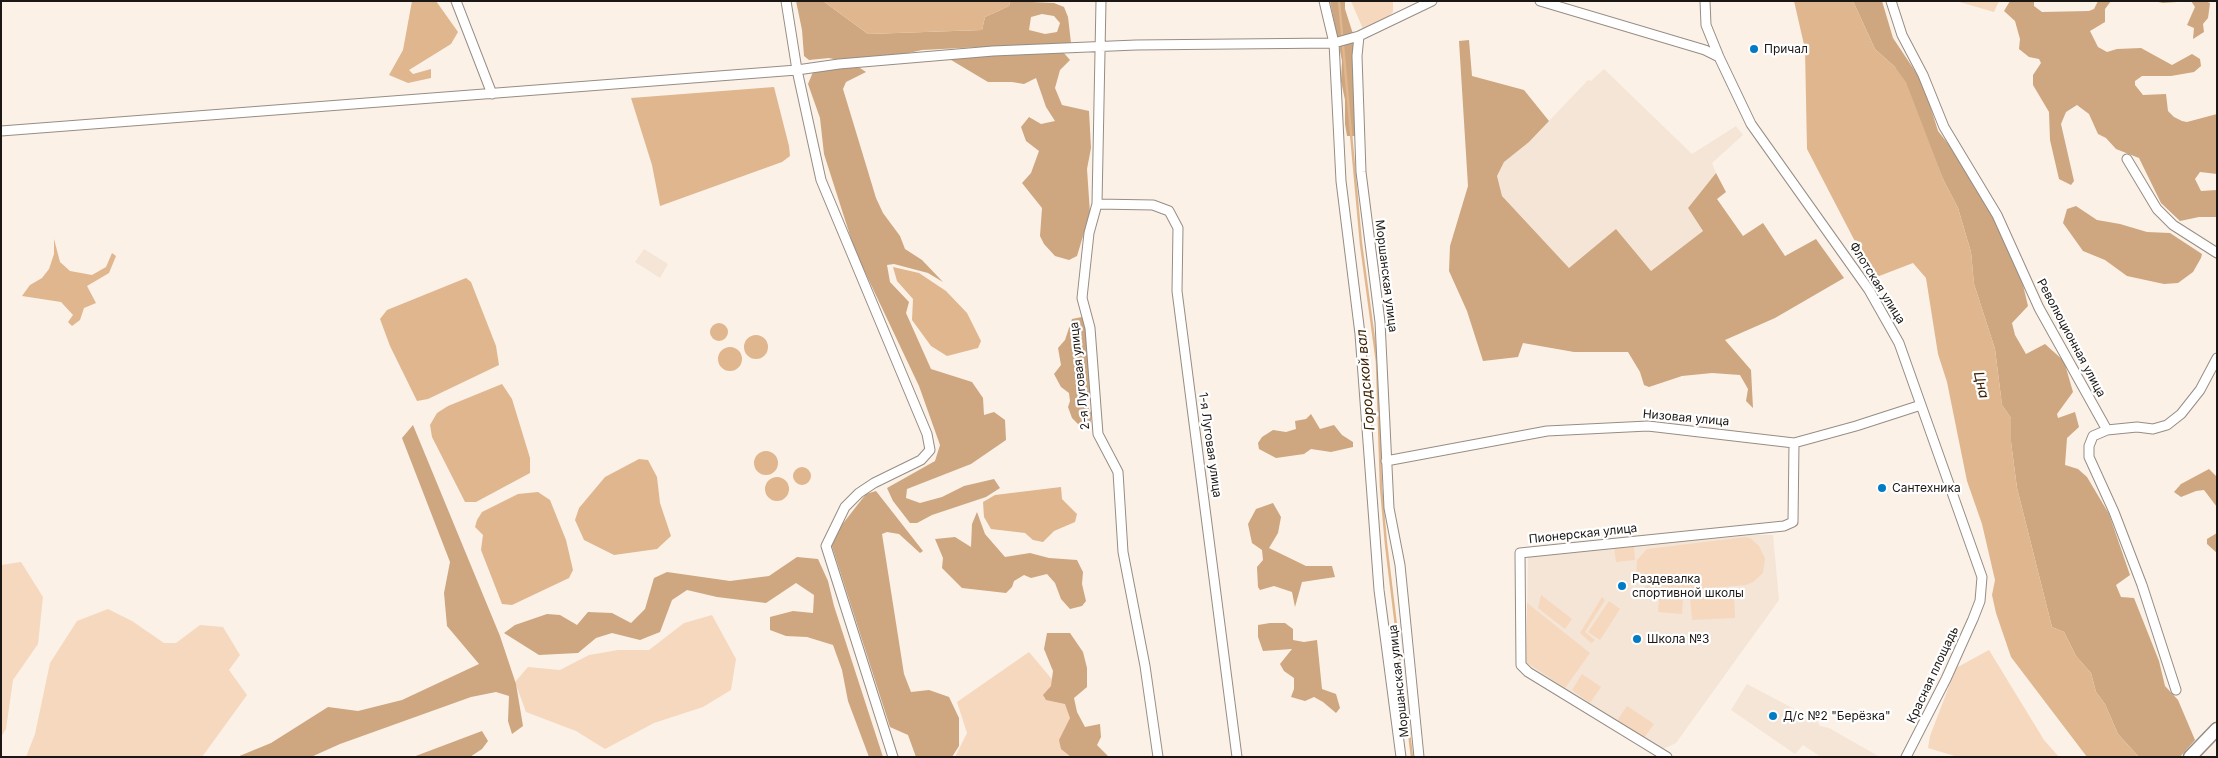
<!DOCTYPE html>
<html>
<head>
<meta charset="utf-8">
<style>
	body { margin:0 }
	#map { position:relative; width:2218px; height:758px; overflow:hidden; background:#fbf1e7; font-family:Inter,sans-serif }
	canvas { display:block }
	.frame { position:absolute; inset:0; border:2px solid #1b1714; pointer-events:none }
</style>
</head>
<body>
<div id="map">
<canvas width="2218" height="758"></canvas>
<div class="frame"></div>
</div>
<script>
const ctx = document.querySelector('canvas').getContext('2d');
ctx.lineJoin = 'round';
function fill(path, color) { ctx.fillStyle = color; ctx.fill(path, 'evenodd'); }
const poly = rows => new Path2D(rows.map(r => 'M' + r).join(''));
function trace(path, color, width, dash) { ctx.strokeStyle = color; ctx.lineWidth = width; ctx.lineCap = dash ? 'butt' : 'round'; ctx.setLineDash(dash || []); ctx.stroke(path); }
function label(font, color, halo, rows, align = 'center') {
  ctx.font = font + ' Inter,sans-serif'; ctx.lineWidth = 4.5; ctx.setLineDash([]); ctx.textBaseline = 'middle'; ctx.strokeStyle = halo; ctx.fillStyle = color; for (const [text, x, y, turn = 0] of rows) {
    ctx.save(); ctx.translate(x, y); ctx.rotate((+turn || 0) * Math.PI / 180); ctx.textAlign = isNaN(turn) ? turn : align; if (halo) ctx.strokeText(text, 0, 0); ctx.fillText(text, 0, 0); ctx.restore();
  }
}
const built = poly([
	[1604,69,1692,154,1736,126,1743,135,1712,163,1716,173,1688,208,1703,231,1651,271,1616,229,1569,268,1502,196,1497,176,1504,162,1529,142,1588,80,1591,81],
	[644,249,668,264,660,278,635,262],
	[1751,535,1773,535,1779,600,1676,743,1670,746,1662,749,1655,747,1526,664,1528,556],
	[1747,684,1817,721,1820,726,1829,728,1880,757,1821,757,1803,745,1795,754,1731,710]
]);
const green = poly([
	[1351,1,1393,1,1393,12,1386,19,1363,29],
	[1956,1,1999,1,1994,12],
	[1745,537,1750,538,1759,546,1765,558,1763,573,1753,582,1746,585,1657,593,1648,590,1636,578,1637,560,1647,549],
	[1634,547,1635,560,1616,562,1614,548],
	[21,562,43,597,38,644,13,680,6,729,1,737,1,565],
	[1734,594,1735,618,1692,620,1690,596],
	[1541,595,1572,619,1565,629,1538,608],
	[1602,597,1605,600,1585,632,1595,640,1591,643,1580,633],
	[1659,599,1683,600,1682,614,1658,612],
	[1609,601,1620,609,1600,640,1588,632],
	[1527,603,1590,653,1565,688,1526,662],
	[108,609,132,621,164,643,176,643,200,625,223,627,240,655,229,670,247,695,202,757,26,757,35,734,50,663,77,621],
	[712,615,736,659,731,690,703,707,654,723,605,749,576,731,526,712,515,682,528,667,560,670,589,655,618,650,649,650,684,623],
	[1989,650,2044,740,2059,757,1958,757,1928,748,1930,736,1956,668],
	[1029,652,1066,696,1080,757,955,757,967,733,957,702],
	[1582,674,1601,687,1590,703,1572,690],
	[1627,706,1654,724,1643,739,1617,721]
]);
const forest = poly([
	[796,1,823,1,868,34,982,30,985,17,1009,6,1010,1,1054,3,1064,7,1068,17,1071,43,1063,48,981,47,922,50,904,54,883,63,842,61,829,58,809,60,804,56,802,30],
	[1042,14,1054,16,1060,23,1057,32,1045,34,1029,30,1031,17],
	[1330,1,1345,1,1345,9,1354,37,1356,136,1347,136,1345,124,1345,100,1341,81,1342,61],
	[1853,1,1882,1,1893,38,1923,83,1938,131,1965,165,1991,210,2023,285,2028,306,2012,323,2015,335,2026,354,2045,344,2064,361,2073,392,2057,414,2058,418,2075,412,2079,427,2067,438,2065,465,2078,469,2087,477,2109,514,2130,575,2116,585,2121,597,2134,598,2159,661,2165,686,2178,700,2195,740,2180,757,2139,757,2118,734,2105,704,2096,692,2091,673,2076,656,2064,632,2052,627,2017,488,2011,442,2011,418,2002,405,1995,349,1974,284,1971,252,1958,208,1944,181,1895,67,1875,49],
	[2010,1,2034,1,2034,6,2042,12,2089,11,2094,9,2098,1,2111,1,2105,9,2105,22,2090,31,2098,47,2107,52,2117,49,2141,48,2172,65,2192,54,2200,59,2201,66,2194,72,2171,76,2142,76,2135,81,2135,85,2143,95,2166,94,2168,111,2174,117,2182,121,2187,122,2217,114,2217,174,2200,172,2195,179,2201,191,2217,190,2217,217,2199,217,2180,221,2161,203,2139,158,2116,149,2106,138,2098,134,2089,114,2077,105,2066,112,2061,124,2074,181,2071,185,2059,179,2050,140,2049,112,2033,85,2033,75,2041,63,2039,59,2029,57,2019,49,2020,39,2015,21,2004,11],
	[2153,1,2205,1,2210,3,2208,18,2203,24,2204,32,2193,39,2194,28,2187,25,2195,7,2191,1,2163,3],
	[1469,40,1472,76,1524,90,1549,121,1529,142,1504,162,1497,176,1502,196,1569,268,1616,229,1651,271,1703,231,1688,208,1716,173,1726,192,1717,199,1743,236,1763,223,1785,256,1816,239,1844,278,1775,318,1725,340,1751,370,1753,408,1746,401,1748,389,1740,375,1712,373,1682,376,1649,387,1644,385,1640,372,1628,352,1574,352,1523,343,1518,357,1483,361,1467,311,1449,271,1450,246,1468,186,1459,41],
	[1063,52,1070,60,1060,70,1055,88,1062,105,1089,111,1091,148,1087,169,1090,213,1077,256,1069,260,1055,256,1044,244,1040,236,1042,208,1022,183,1031,173,1039,151,1026,141,1021,127,1029,117,1041,124,1055,121,1046,107,1036,78,1024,84,1012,82,988,82,946,57],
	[854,64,866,72,846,82,843,89,876,198,883,213,900,236,905,249,922,260,943,282,928,273,894,264,887,265,890,282,909,302,906,313,931,369,972,382,983,398,984,415,994,412,1005,420,1006,440,971,464,907,489,906,498,920,503,942,497,964,486,994,479,1000,488,986,497,932,515,917,523,910,523,893,501,887,488,935,461,940,445,919,386,855,251,824,154,820,118,808,84,813,72],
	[2076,206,2097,220,2120,224,2147,232,2170,233,2202,254,2201,258,2193,272,2178,283,2164,284,2127,276,2105,260,2083,251,2063,223,2067,209],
	[1082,317,1087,330,1093,377,1090,393,1085,400,1091,413,1091,426,1083,429,1072,418,1068,407,1070,401,1069,393,1061,387,1054,374,1061,365,1058,348,1065,340,1072,319],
	[1311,414,1320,429,1334,425,1342,435,1353,442,1353,447,1331,452,1311,449,1304,454,1276,458,1259,449,1258,443,1262,437,1273,430,1286,432,1296,429,1295,421,1306,419],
	[413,425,500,636,516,684,523,726,512,734,508,721,509,696,496,692,471,697,340,744,311,757,237,757,271,743,328,707,358,711,402,700,479,664,447,626,444,593,450,562,402,438],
	[2209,469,2217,477,2217,507,2204,490,2196,491,2181,497,2174,492,2181,484],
	[876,491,923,551,920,553,899,534,887,532,882,534,904,674,911,692,929,690,949,697,959,718,959,746,952,757,916,757,908,735,890,727,830,540,866,494],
	[1273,503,1281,517,1278,533,1269,548,1306,566,1332,566,1335,577,1302,582,1295,607,1292,592,1274,586,1260,590,1258,587,1257,567,1263,560,1262,550,1252,543,1248,524,1256,509],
	[977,512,985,534,1005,557,1030,553,1049,558,1077,560,1083,572,1082,584,1086,601,1082,606,1070,609,1061,599,1055,583,1047,574,1031,578,1024,575,1014,581,1012,587,1006,593,962,588,942,568,943,558,935,539,955,537,971,547,972,524],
	[2217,533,2217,553,2207,544,2207,539],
	[797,557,818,559,828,581,834,606,883,757,869,757,848,701,842,670,833,645,807,637,786,636,770,630,770,617,793,611,813,613,814,595,796,583,766,603,717,597,687,590,672,600,660,632,640,640,612,633,596,638,578,653,539,655,504,633,515,625,547,614,560,615,577,625,588,612,612,613,631,623,645,609,654,578,667,572,730,581,769,576],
	[1270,623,1285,623,1293,629,1293,640,1304,642,1317,640,1322,689,1336,694,1340,708,1336,713,1323,702,1314,697,1305,701,1291,697,1294,689,1294,678,1284,671,1280,664,1292,649,1263,651,1258,637,1258,625],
	[1047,633,1070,633,1083,652,1087,668,1087,687,1074,698,1077,712,1085,727,1100,724,1101,737,1097,745,1109,757,1071,757,1061,749,1059,740,1070,718,1065,704,1046,700,1043,695,1051,686,1053,671,1044,649],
	[482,731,488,741,482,749,470,757,413,757]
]);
const water = poly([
	[412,1,436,1,458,32,451,44,409,70,413,74,431,69,431,78,408,83,389,75,403,50],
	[823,1,1010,1,1009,6,985,17,982,30,868,34],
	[1794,1,1853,1,1875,49,1895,67,1906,82,1944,181,1958,208,1971,252,1974,284,1995,349,2002,405,2011,418,2011,442,2017,488,2052,627,2064,632,2076,656,2091,673,2096,692,2105,704,2118,734,2139,757,2087,757,2011,657,1996,613,1992,595,1995,580,1982,524,1967,481,1947,382,1938,354,1926,278,1913,263,1874,278,1807,149,1805,49],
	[774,87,789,146,790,156,782,162,660,206,652,165,631,98],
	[54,239,60,262,70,271,92,275,106,267,112,253,116,256,109,273,87,286,96,303,84,308,80,320,72,326,68,322,73,315,61,302,22,296,30,285,42,278,49,269,54,254],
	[893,267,919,273,946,291,967,313,981,341,978,348,947,356,931,346,912,320,913,299,897,281],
	[466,278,471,282,496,346,499,365,428,399,417,401,390,346,380,319,387,310],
	'710 332a9 9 0 1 1 18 0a9 9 0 1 1-18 0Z',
	'744 347a12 12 0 1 1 24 0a12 12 0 1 1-24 0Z',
	'718 359a12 12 0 1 1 24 0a12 12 0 1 1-24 0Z',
	[502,384,512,399,530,458,530,473,476,502,465,502,432,437,430,425,437,413,448,406],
	'754 463a12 12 0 1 1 24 0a12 12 0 1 1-24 0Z',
	[639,459,648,460,657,477,660,503,671,536,657,549,614,555,584,540,575,520,579,508,605,477],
	'793 476a9 9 0 1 1 18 0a9 9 0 1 1-18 0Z',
	'765 489a12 12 0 1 1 24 0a12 12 0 1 1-24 0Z',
	[1061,487,1062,499,1077,514,1075,522,1054,531,1043,542,1033,540,1025,533,991,529,984,517,983,502,995,495],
	[538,492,550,500,566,540,573,570,569,578,512,605,502,604,481,550,483,535,475,527,477,520,482,512,518,494]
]);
const stream = poly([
	[1339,1,1361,244,1377,362,1381,487,1386,544,1412,757]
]);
const minor = poly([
	[456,1,492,94],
	[786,1,797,70,821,180,927,434,930,450,921,460,874,483,859,493,845,507,826,546,893,757],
	[1101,1,1097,204,1089,233,1082,298,1090,328,1098,434,1118,472,1123,552,1145,666,1158,757],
	[1324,1,1334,43,1341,181,1360,334,1379,590,1401,757],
	[1540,1,1705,50,1719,57],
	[1705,1,1706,25,1719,57,1751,124,1869,290,1899,343,1982,577,1980,601,1973,619,1946,679,1906,757],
	[1891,1,1902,35,1923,75,1944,127,1997,215,2039,308,2107,430,2093,436,2089,446,2089,457,2114,512,2142,585,2176,690],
	[1359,36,1357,56,1361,172,1380,322,1389,508,1400,565,1419,757],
	[1,131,797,70,839,64,993,51,1136,45,1334,43,1359,36,1432,1],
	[2127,159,2157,209,2173,225,2217,253],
	[1097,204,1153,205,1169,211,1178,228,1177,291,1237,757],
	[2107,430,2137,427,2153,429,2167,425,2181,414,2200,390,2217,358],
	[1386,461,1547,431,1648,426,1794,443,1856,426,1921,405],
	[1667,757,1528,672,1521,665,1520,553,1784,526,1793,522,1794,443]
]);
const secondary = poly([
	[2190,757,2217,729]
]);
const markers = [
	[1754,49,5,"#027bc4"],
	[1882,488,5,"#027bc4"],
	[1622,586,5,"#027bc4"],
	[1637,639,5,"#027bc4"],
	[1773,716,5,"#027bc4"]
];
const poiNames = [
	["Причал",1764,49],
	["Сантехника",1892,488],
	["Раздевалка",1632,579],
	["спортивной школы",1632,593],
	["Школа №3",1647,639],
	["Д/с №2 \"Берёзка\"",1783,716]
];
const streetNames = [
	["Моршанская улица",1386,276,83],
	["Флотская улица",1877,283,58],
	["Революционная улица",2071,338,62],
	["2-я Луговая улица",1080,376,-96],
	["Низовая улица",1686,418,5],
	["1-я Луговая улица",1210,445,82],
	["Пионерская улица",1583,534,-6],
	["Красная площадь",1933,675,-65],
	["Моршанская улица",1399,681,-96]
];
const waterNames = [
	["Городской вал",1366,380,-95],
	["Цна",1981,385,77]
];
fill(built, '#f5e5d6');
fill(green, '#f5d8be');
fill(forest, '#cea67f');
fill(water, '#dfb68e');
trace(stream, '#dfb68e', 2.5);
trace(minor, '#968d84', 11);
trace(secondary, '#968d84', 15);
trace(minor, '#fff', 9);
trace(secondary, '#fff', 12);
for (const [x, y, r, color] of markers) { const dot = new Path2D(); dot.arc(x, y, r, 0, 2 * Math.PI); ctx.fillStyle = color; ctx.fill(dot); trace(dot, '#fff', 2); }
label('12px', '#1b1714', '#fff', poiNames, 'left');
label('12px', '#1b1714', '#fff', streetNames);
label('italic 14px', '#3e2302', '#fff', waterNames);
</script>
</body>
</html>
